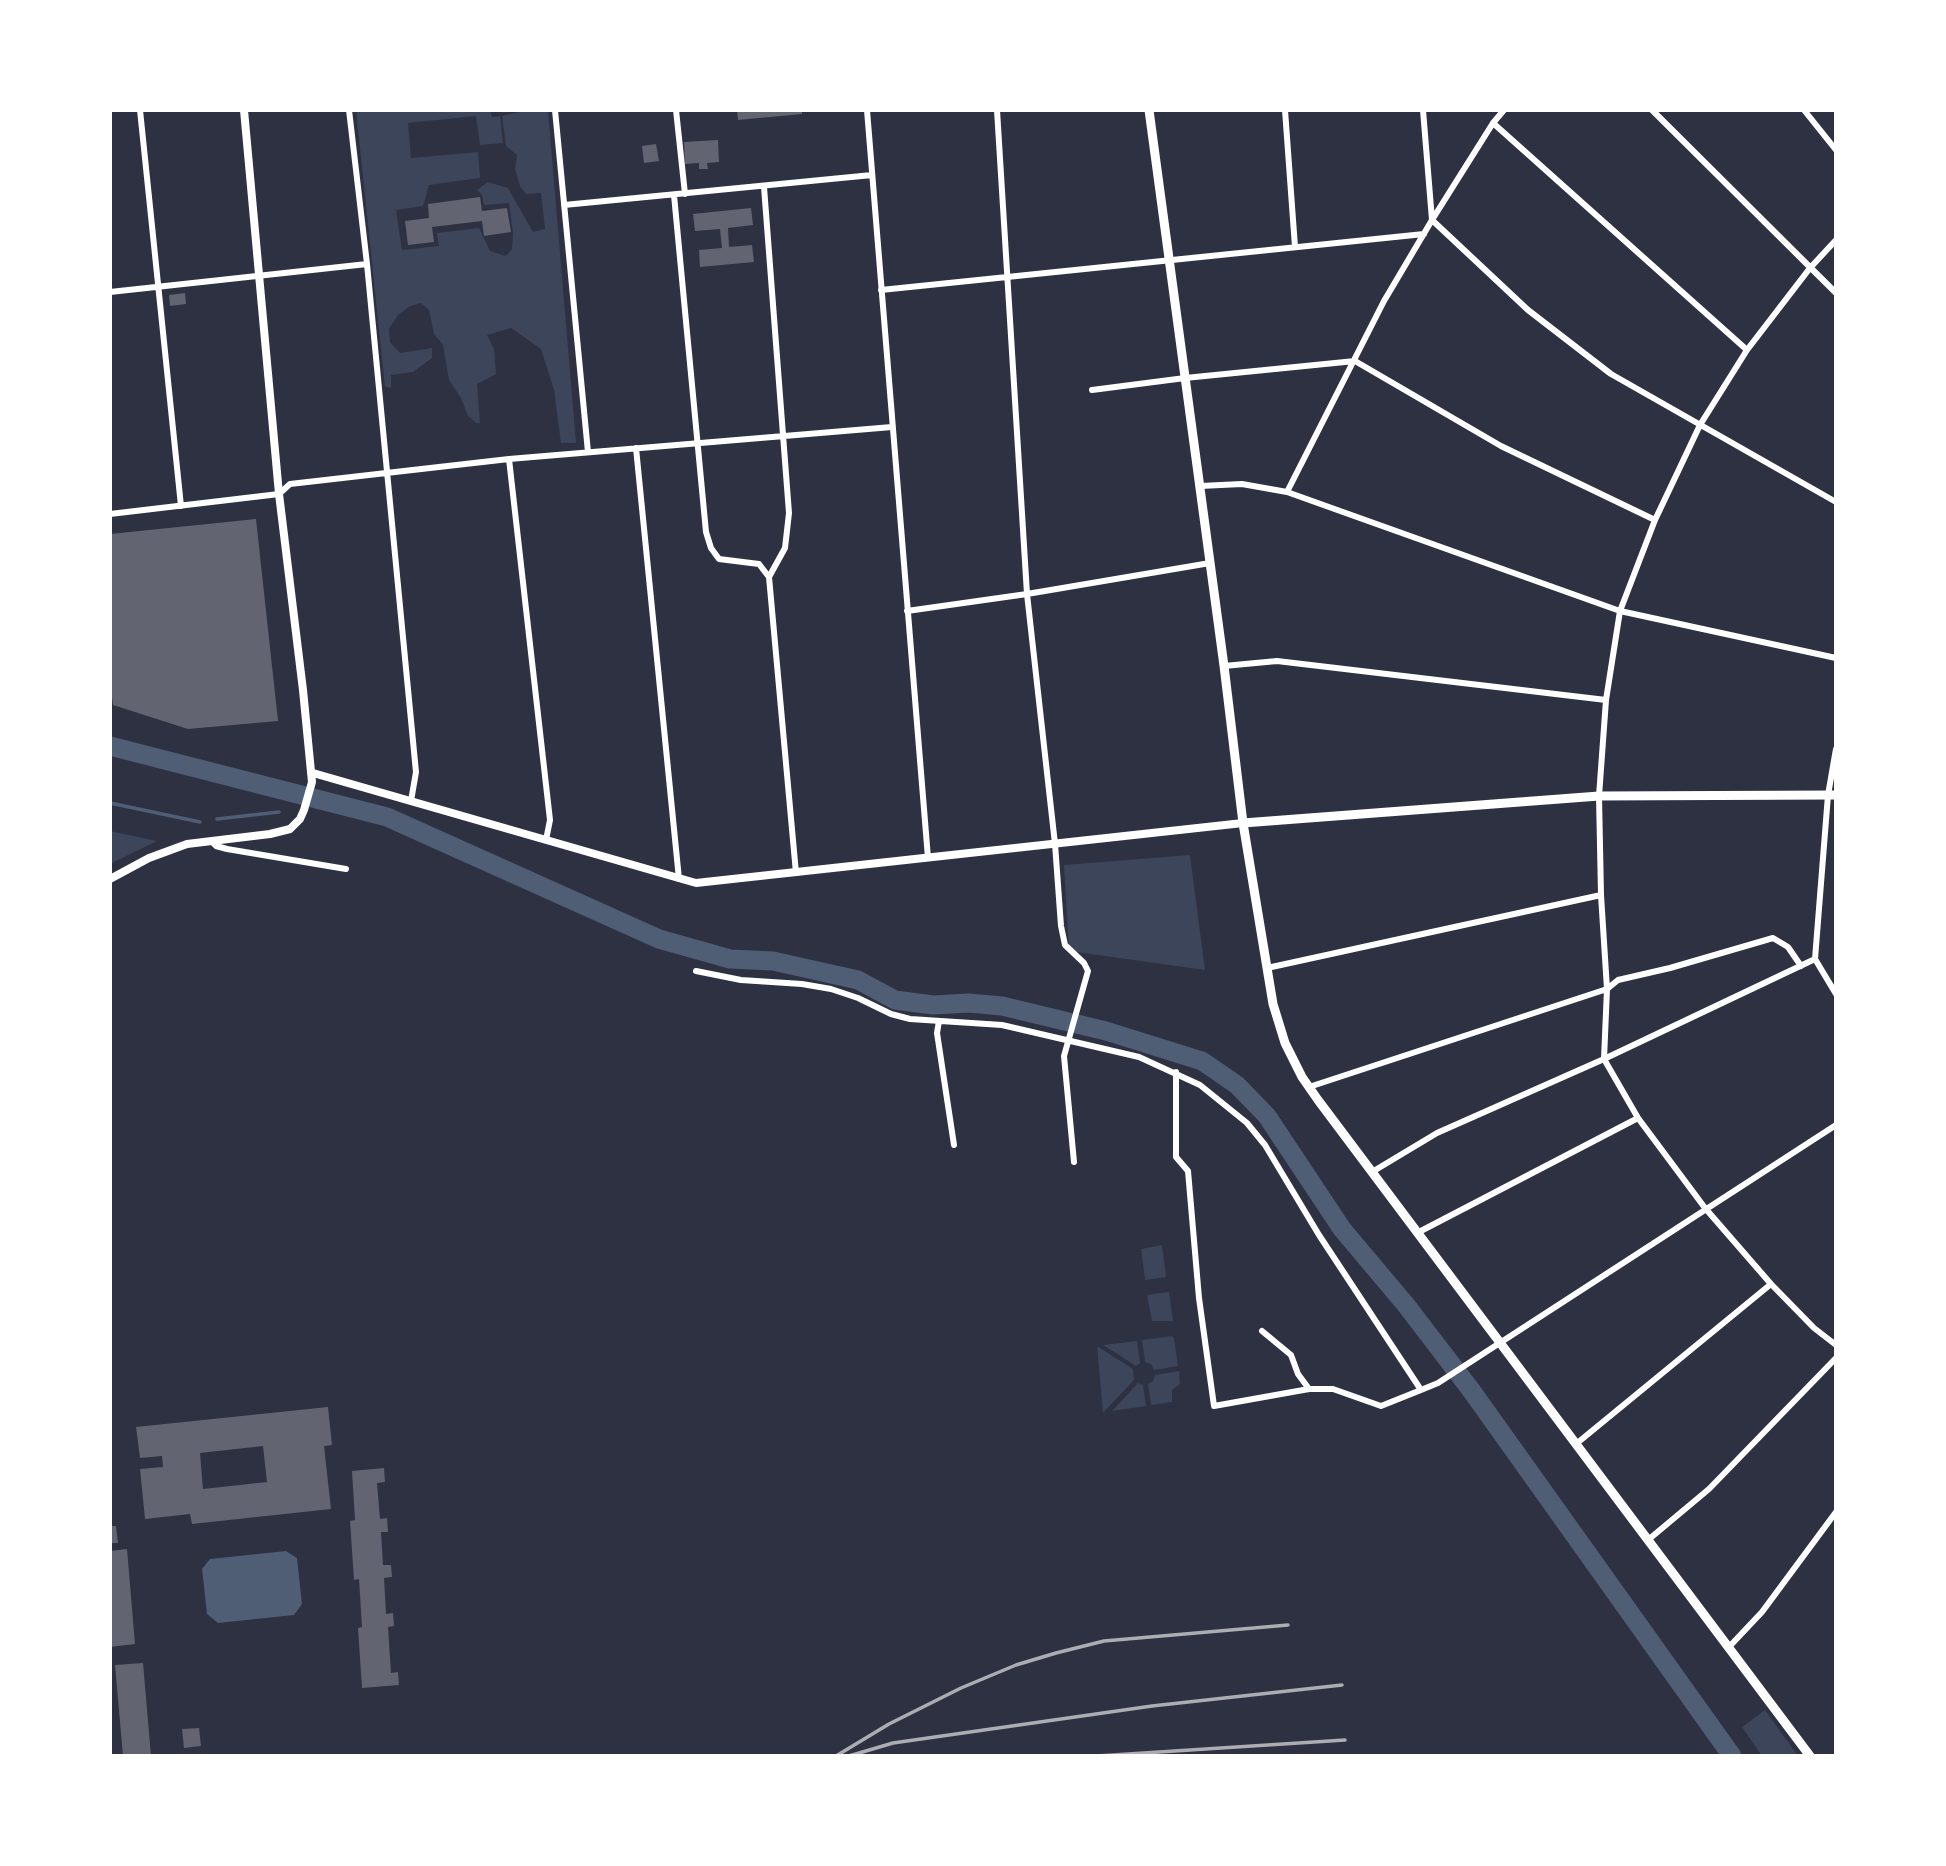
<!DOCTYPE html>
<html>
<head>
<meta charset="utf-8">
<style>
	body { margin:0 }
	#map { position:relative; width:1946px; height:1866px; overflow:hidden; background:#2d3142; font-family:Commissioner,sans-serif }
	canvas { display:block }
	.frame { position:absolute; inset:0; border:112px solid #fff; pointer-events:none }
</style>
</head>
<body>
<div id="map">
<canvas width="1946" height="1866"></canvas>
<div class="frame"></div>
</div>
<script>
const ctx = document.querySelector('canvas').getContext('2d');
ctx.lineJoin = 'round';
function fill(path, color) { ctx.fillStyle = color; ctx.fill(path, 'evenodd'); }
const poly = rows => new Path2D(rows.map(r => 'M' + r).join(''));
function trace(path, color, width, dash) { ctx.strokeStyle = color; ctx.lineWidth = width; ctx.lineCap = dash ? 'butt' : 'round'; ctx.setLineDash(dash || []); ctx.stroke(path); }
const green = poly([
	[356,110,490,110,492,117,500,116,503,143,480,145,476,116,408,123,411,158,478,152,480,178,429,185,423,206,396,210,402,250,439,246,437,233,479,228,490,251,506,256,512,249,513,234,509,203,484,205,482,195,477,190,488,182,508,188,533,232,545,229,541,193,526,194,520,186,515,169,517,155,506,146,502,116,529,110,548,110,576,443,561,443,554,390,541,349,511,328,487,335,494,349,496,374,477,384,480,423,476,423,468,416,461,398,449,380,443,345,434,334,429,310,421,303,410,306,398,315,389,329,390,342,400,353,432,348,432,358,413,372,391,375,391,388,385,387],
	[110,831,157,841,110,864],
	[1190,855,1205,970,1069,951,1064,865],
	[1162,1245,1166,1277,1145,1280,1141,1249],
	[1169,1292,1173,1321,1152,1321,1147,1295],
	[1172,1336,1174,1338,1178,1366,1154,1370,1151,1364,1145,1362,1142,1340],
	[1137,1341,1140,1363,1136,1366,1103,1345],
	[1097,1346,1133,1369,1134,1380,1103,1413],
	[1179,1371,1180,1384,1172,1390,1172,1402,1151,1405,1148,1384,1153,1381,1155,1375],
	[1138,1383,1143,1385,1146,1406,1112,1411],
	[1765,1710,1798,1756,1762,1756,1742,1727]
]);
const water = poly([
	[286,1551,297,1558,302,1604,294,1615,218,1623,207,1614,202,1569,210,1559]
]);
const stream = poly([
	[110,803,200,822],
	[217,819,279,812]
]);
const river = poly([
	[110,746,387,817,659,939,730,959,773,961,858,980,895,1000,933,1005,969,1003,1002,1006,1106,1031,1202,1061,1237,1085,1267,1116,1342,1229,1406,1305,1471,1390,1732,1756]
]);
const building = poly([
	[737,110,802,110,802,114,738,120],
	[718,140,719,162,707,163,708,169,699,169,699,163,685,164,684,142],
	[656,144,659,161,644,163,642,146],
	[480,197,482,211,507,208,511,232,484,236,482,221,432,227,434,242,408,245,405,221,429,218,428,204],
	[751,208,753,225,728,228,729,247,752,245,754,262,700,267,699,250,722,248,720,229,695,231,693,214],
	[185,293,186,304,170,306,169,295],
	[256,519,278,721,188,729,113,705,110,682,110,534],
	[328,1407,332,1445,324,1446,331,1509,192,1524,190,1514,145,1519,140,1469,163,1467,162,1456,140,1458,136,1427],
	[263,1446,267,1482,203,1489,200,1453],
	[384,1468,385,1482,377,1483,380,1519,387,1518,388,1532,381,1532,383,1565,391,1565,392,1577,384,1578,386,1614,393,1613,394,1626,388,1627,391,1673,398,1672,399,1685,362,1688,358,1628,362,1627,359,1579,354,1580,350,1521,355,1520,352,1471],
	[110,1526,116,1526,118,1543,110,1543],
	[127,1549,135,1644,110,1647,110,1551],
	[143,1663,151,1756,123,1756,115,1665],
	[199,1728,201,1746,184,1748,182,1729]
]);
const minor = poly([
	[140,110,181,506],
	[349,110,367,264,416,772,411,801],
	[555,110,588,452],
	[676,110,685,194],
	[867,110,928,858],
	[997,110,1027,594,1055,844,1061,926,1065,945,1084,963,1088,971,1064,1056,1074,1162],
	[1285,110,1295,247],
	[1423,110,1432,220,1528,310,1611,374,1836,502],
	[1652,110,1836,293],
	[1804,110,1836,150],
	[1493,123,1747,350],
	[764,187,789,513,785,548,769,577],
	[674,195,706,532,711,548,719,559,759,564,769,577,796,873],
	[564,205,872,175],
	[1836,240,1810,268,1747,350,1700,425,1655,520,1620,611,1606,700,1599,796,1601,895,1607,989,1604,1059,1638,1118,1705,1208,1771,1284,1814,1328,1836,1345],
	[881,290,1424,234],
	[110,292,367,264],
	[1092,390,1185,378,1355,361,1501,446,1655,520],
	[636,448,679,879],
	[509,459,550,820,546,840],
	[1200,486,1242,484,1287,492,1620,611,1836,658],
	[1287,492,1384,301,1432,220,1493,123,1504,110],
	[110,514,279,494,290,484,509,459,892,427],
	[907,611,1027,594,1210,563],
	[1224,666,1277,661,1606,700],
	[1836,749,1828,795,1815,959,1836,994],
	[211,841,216,846,227,849,346,869],
	[1267,968,1601,895],
	[696,971,741,980,802,984,831,989,858,998,891,1014,910,1019,1002,1025,1139,1057,1200,1085,1247,1123,1265,1145,1319,1235,1421,1390,1438,1383,1836,1125],
	[939,1021,937,1033,954,1145],
	[1176,1072,1176,1157,1188,1171,1199,1298,1214,1406,1309,1389,1333,1389,1381,1406,1421,1390],
	[1309,1087,1607,989,1618,980,1670,968,1773,938,1788,947,1801,966],
	[1372,1172,1437,1133,1604,1059,1815,959],
	[1417,1233,1638,1118],
	[1262,1331,1291,1355,1298,1374,1309,1389],
	[1576,1444,1771,1284],
	[1648,1540,1709,1489,1836,1358],
	[1729,1647,1762,1612,1836,1512]
]);
const tertiary = poly([
	[313,773,696,883,1243,823],
	[110,879,149,858,187,844,270,834,290,829,300,819,304,810,312,782,303,690,279,494,244,110]
]);
const secondary = poly([
	[1149,110,1224,666,1243,823,1273,1004,1285,1043,1302,1077,1318,1100,1810,1756],
	[1243,823,1599,796,1836,795]
]);
const rail = poly([
	[836,1756,889,1724,961,1688,1016,1665,1056,1653,1104,1641,1288,1625],
	[849,1756,893,1743,1152,1706,1342,1685],
	[1097,1756,1345,1740]
]);
fill(green, '#3c4559');
fill(water, '#4f5d75');
trace(stream, '#4f5d75', 3.5);
trace(river, '#4f5d75', 19);
fill(building, '#626471');
trace(minor, '#fff', 6);
trace(tertiary, '#fff', 8);
trace(secondary, '#fff', 9);
trace(rail, '#abadb3', 3.5);
</script>
</body>
</html>
